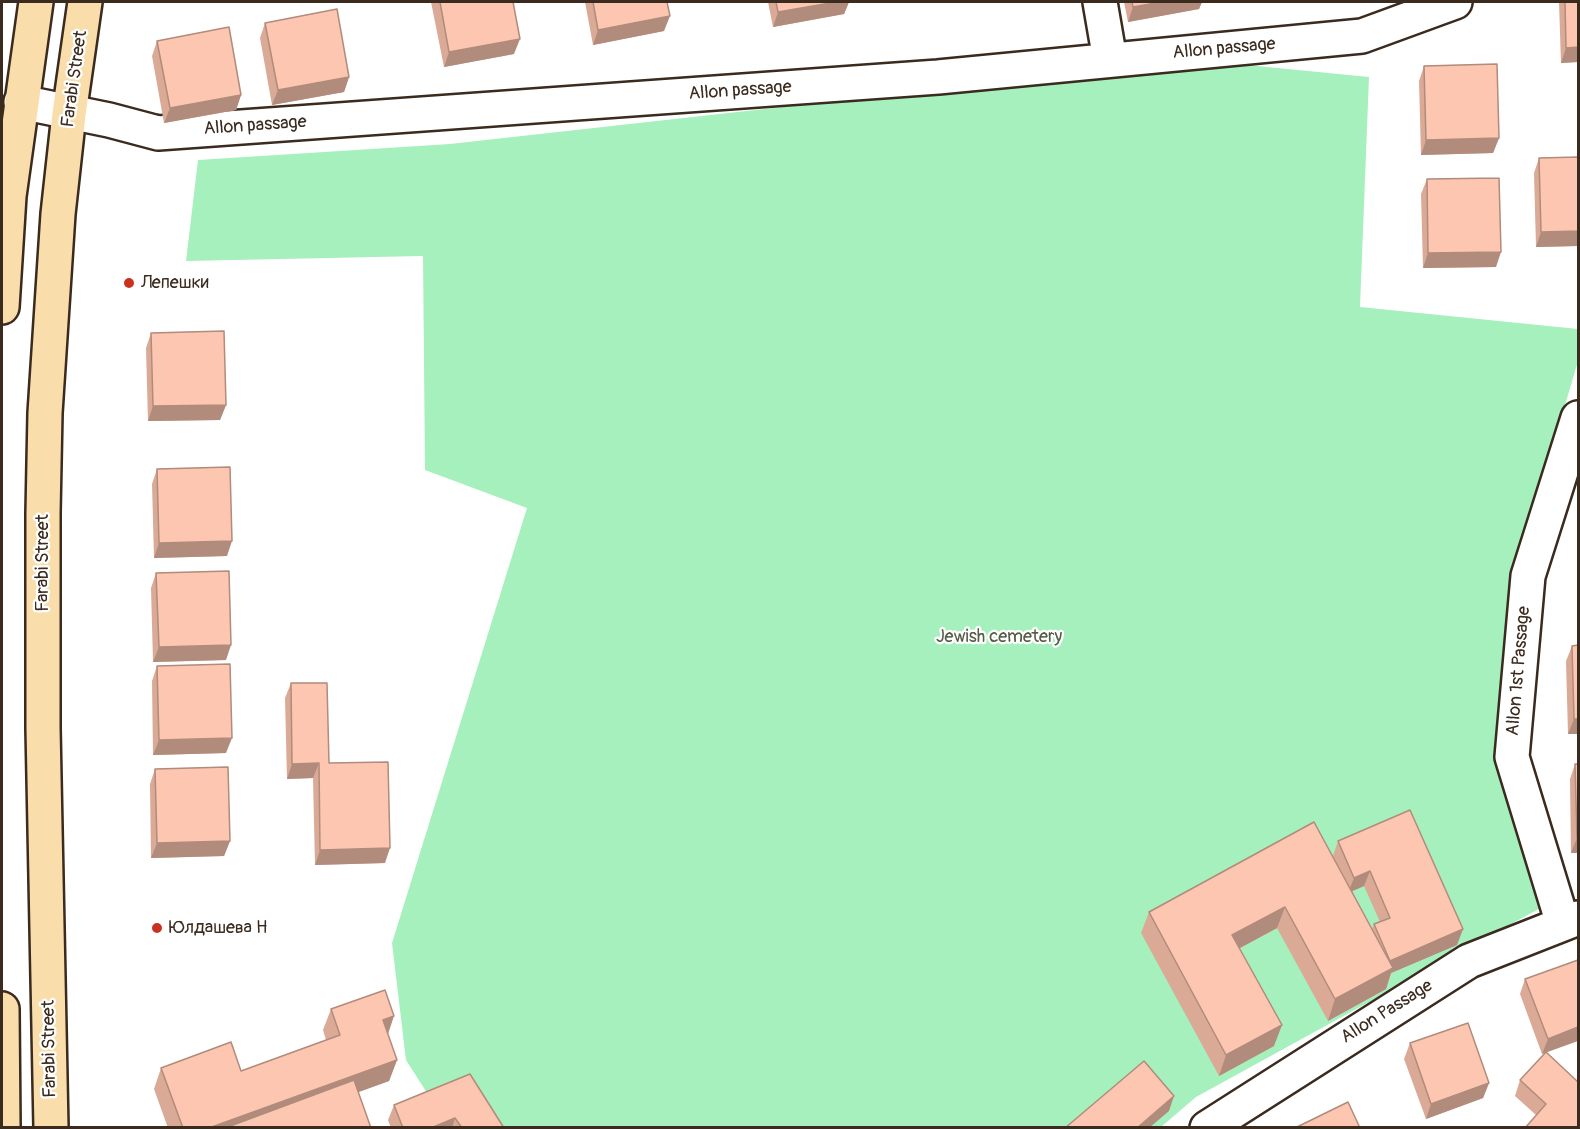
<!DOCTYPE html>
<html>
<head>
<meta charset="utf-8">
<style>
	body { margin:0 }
	#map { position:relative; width:1580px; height:1129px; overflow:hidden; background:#fff; font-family:Pangolin,sans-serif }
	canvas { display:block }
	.frame { position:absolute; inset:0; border:3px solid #3b2a1e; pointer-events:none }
</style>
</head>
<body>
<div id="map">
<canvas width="1580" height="1129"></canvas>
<div class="frame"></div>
</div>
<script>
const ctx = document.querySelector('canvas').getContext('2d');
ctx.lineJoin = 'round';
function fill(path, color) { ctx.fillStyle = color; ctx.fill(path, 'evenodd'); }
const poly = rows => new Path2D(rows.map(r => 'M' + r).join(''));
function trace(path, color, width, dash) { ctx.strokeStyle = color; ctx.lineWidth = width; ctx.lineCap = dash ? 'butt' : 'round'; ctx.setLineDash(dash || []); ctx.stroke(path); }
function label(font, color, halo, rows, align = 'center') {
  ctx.font = font + ' Pangolin,sans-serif'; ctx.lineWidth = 4.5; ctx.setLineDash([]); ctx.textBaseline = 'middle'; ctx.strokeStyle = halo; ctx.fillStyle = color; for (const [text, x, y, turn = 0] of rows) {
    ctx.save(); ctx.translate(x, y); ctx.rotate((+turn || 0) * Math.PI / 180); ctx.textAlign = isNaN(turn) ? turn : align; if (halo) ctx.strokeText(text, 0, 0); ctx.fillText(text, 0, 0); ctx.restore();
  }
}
const green = poly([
	[1247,65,1369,77,1360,307,1578,329,1578,361,1510,592,1544,906,1196,1097,1161,1127,501,1128,429,1096,406,1060,392,943,527,508,425,470,423,256,186,261,198,160,450,144,1016,81]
]);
const street = poly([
	[1100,2,1110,60],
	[21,102,109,120,158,133,938,77,1362,36,1455,2],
	[1563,924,1512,757,1528,576,1578,418],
	[1207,1128,1469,961,1578,918]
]);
const primary = poly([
	[2,307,9,196,36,2],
	[2,1009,3,1128],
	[51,1128,43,728,43,513,45,413,58,214,69,114,85,2]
]);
const wall = poly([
	[431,2,513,2,514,54,444,67],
	[585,2,667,2,664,31,593,45],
	[768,2,849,2,844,14,773,27],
	[1124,2,1202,2,1199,9,1128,22],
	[1559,2,1578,2,1578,62,1561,63],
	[265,23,349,77,344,92,272,105,260,38],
	[157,41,241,95,236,110,164,123,152,56],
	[1424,66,1499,138,1493,153,1421,155,1419,81],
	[1578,157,1578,246,1536,247,1534,173,1539,158],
	[1427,179,1496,267,1423,268,1421,194],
	[151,333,226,405,220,420,148,421,146,348],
	[157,469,227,556,154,558,152,484],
	[156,573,226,660,153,662,151,588],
	[1572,646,1578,734,1568,734,1566,661],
	[157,666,226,753,153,755,152,681],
	[291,683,329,763,385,863,315,865,313,778,287,779,285,698],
	[1575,764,1578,764,1578,853,1571,853,1570,779],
	[155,769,230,841,224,856,151,858,150,784],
	[1338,841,1457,945,1391,973,1386,989,1328,1021,1277,928,1240,948,1274,1046,1219,1076,1141,933,1149,912,1333,856],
	[1364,886,1380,922,1374,924,1372,929,1352,891],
	[1578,960,1546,1052,1578,1082,1536,1115,1515,1096,1520,1080,1546,1052,1542,1054,1520,994,1525,979],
	[331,1009,388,1034,397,1060,389,1081,358,1092,371,1128,168,1128,154,1089,161,1068,241,1071,326,1040,323,1030],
	[1410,1043,1489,1083,1483,1098,1426,1119,1404,1059],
	[394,1105,504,1128,391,1128,388,1120]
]);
const shadedWall = poly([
	[836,2,849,2,844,14,773,27,778,12],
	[1161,2,1202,2,1199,9,1128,22,1133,7],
	[670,16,664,31,593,45,598,30],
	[520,39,514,54,444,67,449,52],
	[1578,47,1578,62,1561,63,1566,48],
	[349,77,344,92,272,105,278,90],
	[241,95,236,110,164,123,170,108],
	[1499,138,1493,153,1421,155,1426,140],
	[1578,231,1578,246,1536,247,1541,232],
	[1501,252,1496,267,1423,268,1428,253],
	[226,405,220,420,148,421,153,406],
	[232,541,227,556,154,558,159,543],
	[231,645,226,660,153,662,159,647],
	[1574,719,1578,719,1578,734,1568,734],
	[232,738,226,753,153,755,159,740],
	[319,763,313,778,287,779,292,764],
	[1577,838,1578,838,1578,853,1571,853],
	[230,841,224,856,151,858,157,843],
	[390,848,385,863,315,865,320,850],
	[1370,871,1364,886,1348,893,1354,878],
	[1285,907,1277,928,1225,956,1232,935],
	[1463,929,1457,945,1391,973,1386,989,1328,1021,1335,999,1389,961],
	[394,1016,387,1037,383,1020],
	[1282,1025,1274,1046,1219,1076,1226,1055],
	[1578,1027,1578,1041,1542,1054,1548,1039],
	[397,1060,389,1081,260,1128,209,1128],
	[1489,1083,1483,1098,1426,1119,1431,1104],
	[1174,1096,1169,1111,1149,1128,1137,1128],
	[455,1118,452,1128,431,1128]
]);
const building = poly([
	[440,2,513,2,520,39,449,52,440,2],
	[593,2,667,2,670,16,598,30,593,2],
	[776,2,836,2,778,12,776,2],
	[1132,2,1161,2,1133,7,1132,2],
	[1565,2,1578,2,1578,47,1566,48,1565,2],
	[337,9,349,77,278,90,265,23,337,9],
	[229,27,241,95,170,108,157,41,229,27],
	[1497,64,1499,138,1426,140,1424,66,1497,64],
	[1578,157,1578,231,1541,232,1539,158,1578,157],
	[1499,178,1501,252,1428,253,1427,179,1499,178],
	[224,331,226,405,153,406,151,333,224,331],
	[230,467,232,541,159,543,157,469,230,467],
	[229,571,231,645,159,647,156,573,229,571],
	[1578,645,1578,719,1574,719,1572,646,1578,645],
	[230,664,232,738,159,740,157,666,230,664],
	[291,683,327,683,329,763,388,762,390,848,320,850,319,763,292,764,291,683],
	[1575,764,1578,764,1578,838,1577,838,1575,764],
	[228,767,230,841,157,843,155,769,228,767],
	[1410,810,1463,929,1390,961,1374,924,1390,918,1370,871,1354,878,1338,841,1410,810],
	[1314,822,1393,968,1335,999,1285,907,1232,935,1282,1025,1226,1055,1149,912,1314,822],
	[1578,960,1578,1027,1548,1039,1525,979,1578,960],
	[385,990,394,1016,383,1020,397,1060,209,1128,183,1128,161,1068,231,1042,241,1071,340,1035,331,1009,385,990],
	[1468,1023,1489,1083,1431,1104,1410,1043,1468,1023],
	[1546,1052,1578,1082,1578,1128,1525,1128,1546,1104,1520,1080,1546,1052],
	[1144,1061,1174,1096,1137,1128,1065,1128,1144,1061],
	[470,1074,504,1128,462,1128,455,1118,431,1128,403,1128,394,1105,470,1074],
	[354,1080,371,1128,225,1128,354,1080],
	[1348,1102,1360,1128,1297,1128,1297,1127,1348,1102]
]);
const markers = [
	[129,283,6,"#c8321e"],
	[157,928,6,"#c8321e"]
];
const streetNames = [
	["Allon passage",1224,49,-5],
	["Farabi Street",75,79,-82],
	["Allon passage",740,91,-4],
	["Allon passage",255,126,-4],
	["Farabi Street",43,563,-90],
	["Allon 1st Passage",1519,671,-85],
	["Allon Passage",1387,1012,-32],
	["Farabi Street",50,1049,-91]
];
const poiNames = [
	["Лепешки",141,283],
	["Юлдашева Н",169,928]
];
const parkNames = [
	["Jewish cemetery",999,637]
];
fill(green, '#a6f0be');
trace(street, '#3b2a1e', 38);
trace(primary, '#3b2a1e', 38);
trace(street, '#fff', 33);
trace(primary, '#f9deab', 33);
fill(wall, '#daaa97');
fill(shadedWall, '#b18b7b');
fill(building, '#fdc6b0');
trace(building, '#b18b7b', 1.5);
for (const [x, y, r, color] of markers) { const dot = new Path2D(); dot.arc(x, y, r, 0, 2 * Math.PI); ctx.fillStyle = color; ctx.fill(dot); trace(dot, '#fff', 2); }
label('18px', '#3b2a1e', '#fff', streetNames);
label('18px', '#3b2a1e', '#fff', poiNames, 'left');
label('18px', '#565c46', '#fff', parkNames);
</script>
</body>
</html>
